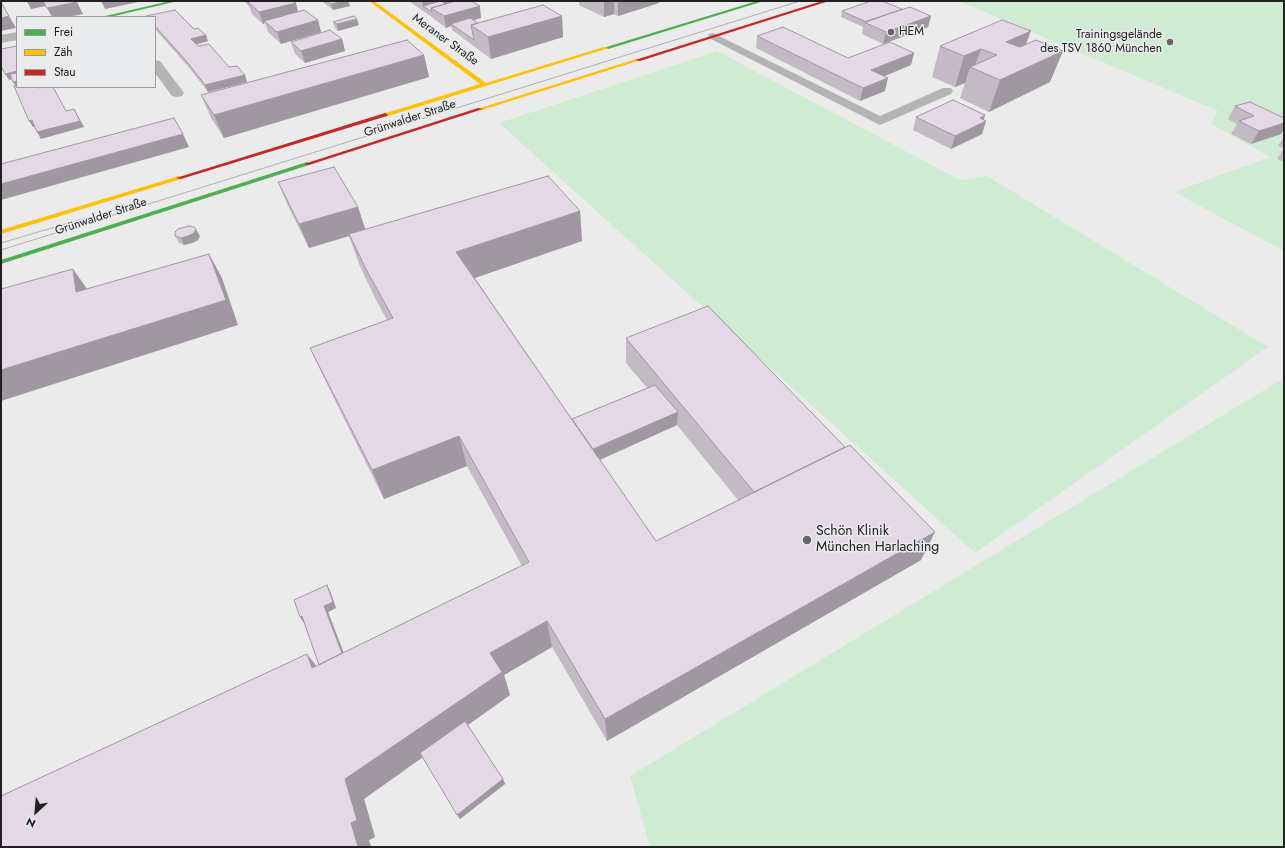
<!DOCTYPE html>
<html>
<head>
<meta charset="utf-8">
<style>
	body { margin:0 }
	#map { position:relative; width:1285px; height:848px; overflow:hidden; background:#ebebeb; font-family:Jost,sans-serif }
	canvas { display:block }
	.frame { position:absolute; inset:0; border:2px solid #202020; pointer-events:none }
	.legend { position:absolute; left:16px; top:16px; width:140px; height:72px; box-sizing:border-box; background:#eaebec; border:1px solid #999a9a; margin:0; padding:5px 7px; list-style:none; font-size:12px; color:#202020 }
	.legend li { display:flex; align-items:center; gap:8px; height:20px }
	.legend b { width:20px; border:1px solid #999a9a }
	.north { position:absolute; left:16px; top:792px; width:40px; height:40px; -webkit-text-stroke:3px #eaebec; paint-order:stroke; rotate:206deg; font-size:11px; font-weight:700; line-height:16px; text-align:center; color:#202020 }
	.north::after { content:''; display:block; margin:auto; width:14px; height:18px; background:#202020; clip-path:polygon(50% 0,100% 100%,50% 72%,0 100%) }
</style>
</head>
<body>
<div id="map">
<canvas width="1285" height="848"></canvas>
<div class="frame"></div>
<ul class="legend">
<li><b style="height:5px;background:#4caf50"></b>Frei</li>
<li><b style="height:5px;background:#ffc107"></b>Zäh</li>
<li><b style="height:5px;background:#c62828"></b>Stau</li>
</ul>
<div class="north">N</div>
</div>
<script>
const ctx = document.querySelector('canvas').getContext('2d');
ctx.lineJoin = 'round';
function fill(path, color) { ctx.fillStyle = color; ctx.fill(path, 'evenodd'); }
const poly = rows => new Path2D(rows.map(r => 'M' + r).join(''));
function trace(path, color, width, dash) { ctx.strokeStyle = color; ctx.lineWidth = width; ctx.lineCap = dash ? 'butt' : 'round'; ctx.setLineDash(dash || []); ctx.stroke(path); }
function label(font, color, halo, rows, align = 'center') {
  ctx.font = font + ' Jost,sans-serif'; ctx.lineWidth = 3; ctx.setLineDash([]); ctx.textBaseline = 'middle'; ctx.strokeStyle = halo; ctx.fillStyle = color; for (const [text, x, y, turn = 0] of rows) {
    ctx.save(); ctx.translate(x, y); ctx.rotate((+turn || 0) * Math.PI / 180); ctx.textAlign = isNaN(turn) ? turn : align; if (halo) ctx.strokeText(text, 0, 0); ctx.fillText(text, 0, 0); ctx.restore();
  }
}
const green = poly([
	[959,1,1284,1,1284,251,1174,192,1270,157,1211,124,1218,111],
	[717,51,960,180,987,176,1268,347,975,553,499,123],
	[1284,378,1284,847,650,847,630,776]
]);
const lane = poly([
	[713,33,880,116,943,88,951,88,953,91,951,94,880,125,709,38,708,36,709,34,713,33]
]);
const street = poly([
	[17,32,17,40,1,43,1,35,17,32],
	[155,60,160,61,182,90,184,93,182,96,177,97,172,96,155,73,155,60]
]);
const fast = poly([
	[170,1,178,1,110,17,101,17,170,1],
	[757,1,764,1,608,49,603,48,757,1],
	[307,162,310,164,309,165,1,264,1,260,307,162]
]);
const slow = poly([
	[369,1,374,1,486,83,604,47,609,48,385,117,382,115,383,114,480,84,369,1],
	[636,59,641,60,482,110,477,109,636,59],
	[179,176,181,177,181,179,1,234,1,230,179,176]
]);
const jam = poly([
	[822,1,829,1,640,61,635,60,822,1],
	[478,108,483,109,309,165,304,164,478,108],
	[385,113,388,115,387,116,181,179,176,178,385,113]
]);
const tram = poly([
	[1,243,89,217],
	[1,250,800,1]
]);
const wall = poly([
	[244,1,293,1,298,11,318,20,321,32,281,44,268,32,265,23,263,24,252,14,249,6],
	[323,1,348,1,350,6,333,10,323,2],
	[409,1,453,1,453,2,481,18,473,20,478,23,562,16,563,37,491,59,452,30,451,26,446,28,434,19,433,18],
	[579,1,659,1,659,3,618,16,614,14,604,17,579,5],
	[842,11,928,27,883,44,862,34,863,27,841,17],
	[155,17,194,29,208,41,196,45,198,46,229,67,245,75,247,82,208,92,191,70,155,29],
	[333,22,359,25,338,31,335,28],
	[757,36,848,58,914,53,911,65,884,76,885,91,860,101,756,48],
	[342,39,345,51,305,63,295,54,291,42],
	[1026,45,1050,82,989,112,960,98,965,83,955,87,932,77,940,46],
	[424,55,429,77,224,138,211,118,201,95],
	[1235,106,1284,118,1284,129,1281,134,1251,144,1231,134,1237,124,1228,119],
	[985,115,984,120,986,121,982,134,951,149,913,130,916,117],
	[1284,137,1284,162,1277,159,1284,148,1278,146],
	[278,182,365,229,580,211,582,241,475,278,572,419,647,388,626,363,626,338,921,560,607,741,552,647,504,675,510,695,468,725,503,779,505,784,460,819,423,757,364,799,375,837,369,840,1,847,319,665,304,623,300,617,327,585,330,591,336,608,328,612,344,653,522,566,467,466,384,499,324,378,310,348,387,320,376,300,359,264,349,236,309,248,288,206],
	[677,425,738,500,656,541,600,460],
	[175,236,200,236,198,240,192,243,184,245,179,243]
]);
const shadedWall = poly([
	[39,1,44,1,46,6,31,9,28,3],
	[101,1,143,1,105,9],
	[247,1,272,1,248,2,249,6],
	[343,1,348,1,350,6,333,10,331,4],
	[422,1,453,1,454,4,431,8,423,6,425,12],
	[604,1,614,1,614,14,604,17],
	[618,1,659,1,659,3,618,16],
	[1,2,8,14,16,28,1,31],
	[77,2,83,14,67,17,52,17,47,8],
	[296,3,299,15,264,21,265,23,263,24,259,12],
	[480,6,481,18,454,26,451,24,451,26,446,28,444,16],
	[562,16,563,37,491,59,488,37],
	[931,16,928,27,883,44,886,32],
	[357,19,359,25,338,31,337,24],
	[318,20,321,32,281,44,277,32],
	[1031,31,1019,62,1006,42],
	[206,35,208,41,194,45,191,39],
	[342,39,345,51,305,63,301,51],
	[981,49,974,68,970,67,965,83,955,87,964,56],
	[1063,51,1050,82,989,112,1000,80],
	[914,53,911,65,868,83,871,70],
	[424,55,429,77,224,138,214,115],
	[17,71,17,78,9,80,5,74],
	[245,75,247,82,208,92,205,85],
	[888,78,885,91,860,101,863,88],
	[17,81,17,88,13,82],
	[74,109,84,127,41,139,37,132],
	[985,115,983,122,986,121,982,134,951,149,955,136,980,118],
	[32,120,36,127,33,127,29,121],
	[1284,123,1284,129,1281,134,1251,144,1259,131],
	[183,134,189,147,1,200,1,184],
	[358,207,366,231,309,248,299,224],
	[580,211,582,241,463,282,456,252],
	[196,229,200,236,198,240,192,243,184,245,181,238],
	[209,254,222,278,238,325,1,401,1,370],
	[73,269,90,293,76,292],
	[678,412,677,425,586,466,585,453],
	[459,436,467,466,384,499,372,470],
	[935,532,921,560,607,741,605,719],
	[327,585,330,591,336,608,328,612,346,659,342,654,324,606],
	[302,616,306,622,304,623,300,617],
	[547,621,552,647,504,675,510,695,364,799,375,837,369,840,371,847,358,847,351,823,345,779,490,653],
	[307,654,326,678,312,668],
	[503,779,505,784,460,819,457,815]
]);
const building = poly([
	[27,1,39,1,28,3,27,1],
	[43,1,76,1,77,2,47,8,43,1],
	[252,1,293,1,296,3,259,12,248,2,252,1],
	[328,1,343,1,331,4,328,1],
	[441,1,446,4,431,8,432,12,423,6,441,1],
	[456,1,471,1,480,6,444,16,431,8,456,1],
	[871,1,882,1,902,9,866,22,842,11,871,1],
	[1,2,9,16,1,18,1,2],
	[543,5,562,16,488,37,471,25,543,5],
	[910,7,931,16,886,32,864,22,910,7],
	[175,10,194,29,198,28,206,35,191,39,198,46,209,44,229,67,237,66,245,75,205,85,188,63,155,26,155,17,147,17,146,16,175,10],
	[304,10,318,20,277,32,264,21,304,10],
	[354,16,357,19,337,24,333,22,354,16],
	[470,18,478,23,471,25,474,40,451,24,470,18],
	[1002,20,1031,31,1006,42,1020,47,1036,40,1063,51,1000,80,970,67,997,55,981,49,964,56,940,46,1002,20],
	[783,27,848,58,890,42,914,53,871,70,888,78,863,88,757,36,783,27],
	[330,30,342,39,301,51,291,42,330,30],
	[407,40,424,55,214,115,201,95,407,40],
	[17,46,17,71,5,74,1,66,1,49,17,46],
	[17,73,17,81,13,82,10,74,17,73],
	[14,86,17,86,17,87,38,87,39,88,44,87,53,87,66,111,74,109,80,121,37,132,32,120,29,121,14,86],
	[953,100,985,115,980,118,986,121,955,136,916,117,953,100],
	[1250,102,1284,118,1284,123,1259,131,1239,121,1254,116,1235,106,1250,102],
	[174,118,183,134,1,184,1,164,174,118],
	[334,167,358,207,299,224,278,182,334,167],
	[548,176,580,211,456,252,656,541,850,445,935,532,605,719,547,621,490,653,502,672,345,779,357,820,351,823,358,847,1,847,1,796,307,654,312,668,529,562,459,436,372,470,310,348,393,318,366,269,349,234,548,176],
	[189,226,194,227,196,229,194,233,188,236,181,238,175,236,175,232,178,229,189,226],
	[209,254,226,300,1,370,1,289,73,269,76,292,209,254],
	[708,306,845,447,754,492,626,338,708,306],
	[655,385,678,412,593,449,572,419,655,385],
	[327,585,333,602,324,606,342,653,319,665,302,616,300,617,294,600,327,585],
	[465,721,503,779,457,815,420,753,465,721]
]);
const markers = [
	[891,32,4,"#676767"],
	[1170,42,4,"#676767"],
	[807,540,5,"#676767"]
];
const farPoinames = [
	["HEM",899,32],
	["Trainingsgelände",1162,35,"right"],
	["des TSV 1860 München",1162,49,"right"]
];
const farStreetnames = [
	["Meraner Straße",445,40,36],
	["Grünwalder Straße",410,119,-18],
	["Grünwalder Straße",101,217,-18]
];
const poiNames = [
	["Schön Klinik",816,532],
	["München Harlaching",816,548]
];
fill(green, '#cfecd3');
fill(lane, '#b5b4b4');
fill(street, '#b5b4b4');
fill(fast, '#4caf50');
fill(slow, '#ffc107');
fill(jam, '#c62828');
trace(tram, '#b0b0b0', 1);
fill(wall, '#c3bbc4');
fill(shadedWall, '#9f98a0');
fill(building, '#e3d9e4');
trace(building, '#9f98a0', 1);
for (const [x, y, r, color] of markers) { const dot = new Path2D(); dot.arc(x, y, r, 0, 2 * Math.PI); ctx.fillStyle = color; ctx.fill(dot); trace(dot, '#eaebec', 1.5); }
label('12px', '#202020', '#eaebec', farPoinames, 'left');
label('12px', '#202020', '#eaebec', farStreetnames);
label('14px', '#202020', '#eaebec', poiNames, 'left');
</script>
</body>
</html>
